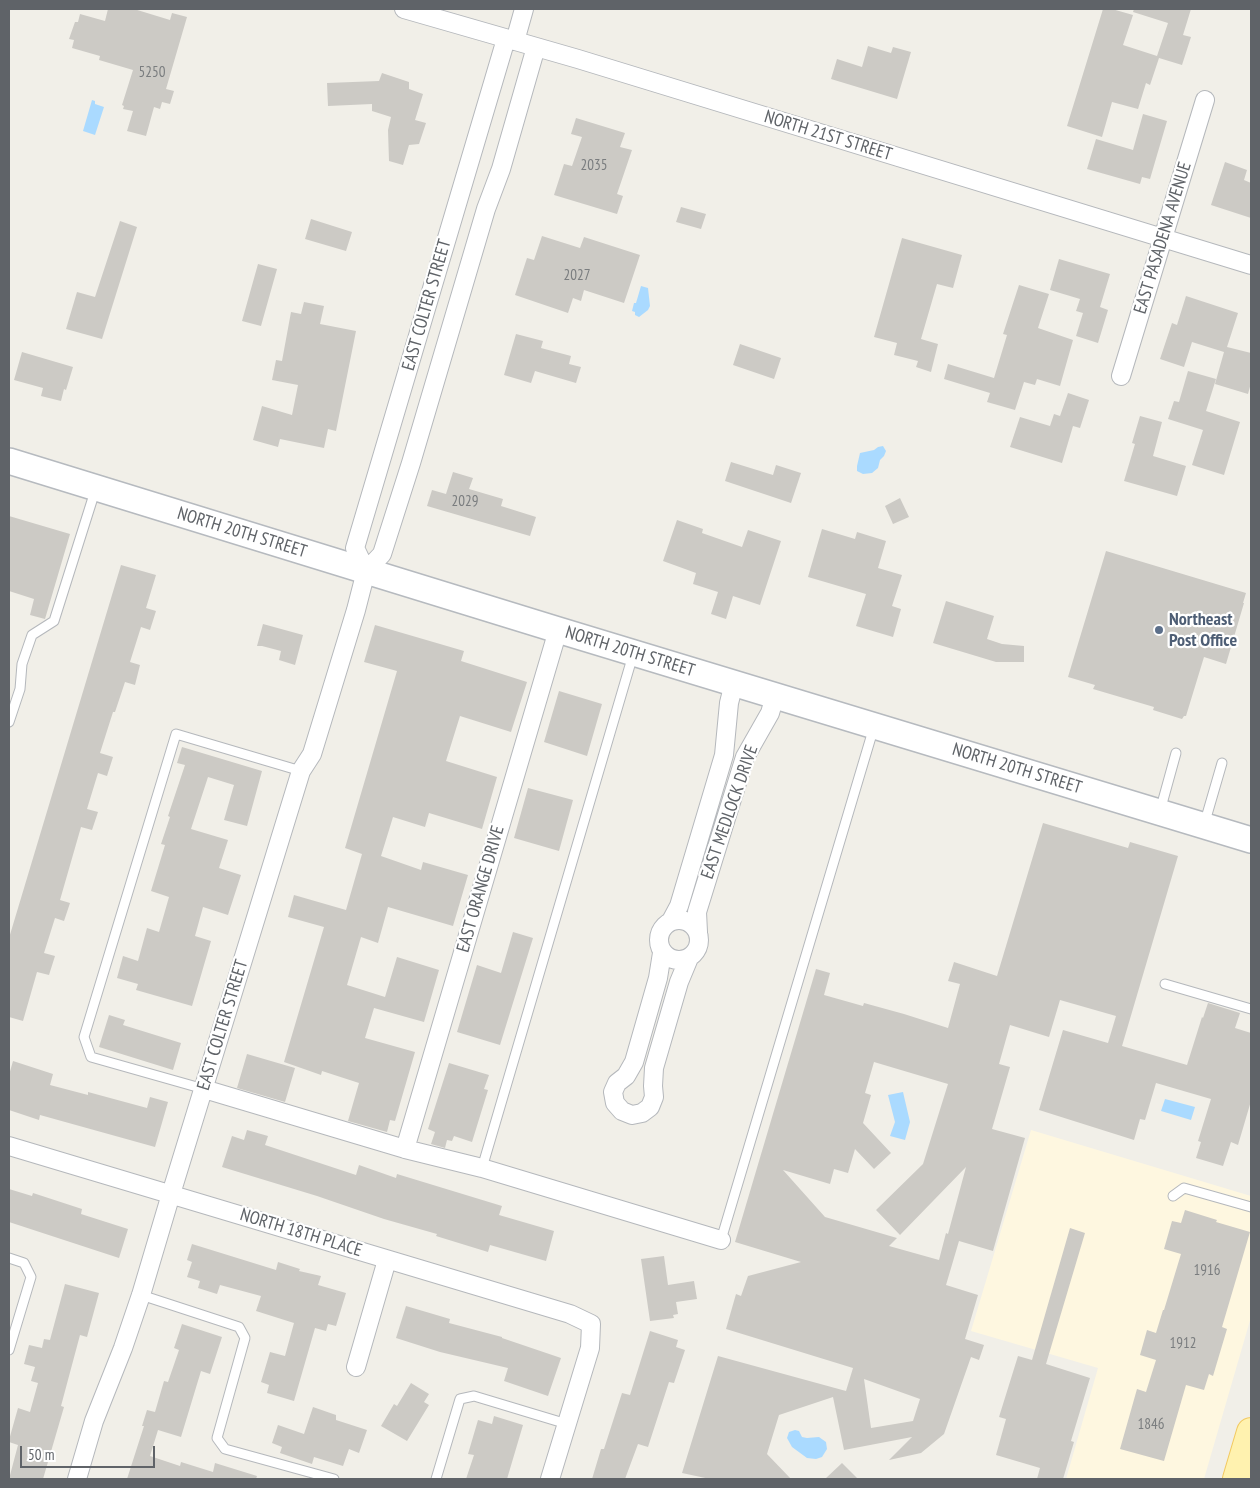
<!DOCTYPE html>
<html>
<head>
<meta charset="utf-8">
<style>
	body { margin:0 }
	#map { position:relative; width:1260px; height:1488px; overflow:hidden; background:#f1efe8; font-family:"PT Sans Narrow",sans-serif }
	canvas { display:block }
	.frame { position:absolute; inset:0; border:10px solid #5f6368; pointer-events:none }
	.scale { position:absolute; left:20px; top:1446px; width:135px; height:22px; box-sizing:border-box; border:2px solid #5f6368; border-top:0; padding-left:6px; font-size:15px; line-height:18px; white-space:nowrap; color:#5f6368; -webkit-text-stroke:4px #fff; paint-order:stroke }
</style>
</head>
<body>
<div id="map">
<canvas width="1260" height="1488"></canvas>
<div class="frame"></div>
<div class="scale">50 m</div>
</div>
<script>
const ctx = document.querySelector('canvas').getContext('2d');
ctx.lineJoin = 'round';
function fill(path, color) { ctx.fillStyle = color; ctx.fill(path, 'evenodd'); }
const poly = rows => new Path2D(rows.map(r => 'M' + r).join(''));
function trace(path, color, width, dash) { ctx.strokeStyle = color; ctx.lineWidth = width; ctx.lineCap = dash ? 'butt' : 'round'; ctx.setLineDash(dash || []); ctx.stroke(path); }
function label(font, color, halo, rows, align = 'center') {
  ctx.font = font + ' "PT Sans Narrow",sans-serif'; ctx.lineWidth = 4.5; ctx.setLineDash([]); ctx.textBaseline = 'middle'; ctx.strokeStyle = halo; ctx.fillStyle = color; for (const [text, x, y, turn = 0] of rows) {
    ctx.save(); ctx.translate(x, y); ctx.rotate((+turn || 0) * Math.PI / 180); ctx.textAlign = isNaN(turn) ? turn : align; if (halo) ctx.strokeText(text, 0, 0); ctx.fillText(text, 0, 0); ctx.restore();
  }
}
const commercial = poly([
	[1031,1130,1251,1196,1251,1317,1204,1479,1066,1479,1098,1368,971,1331]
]);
const water = poly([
	[92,100,95,101,95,104,104,107,95,135,83,131],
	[641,286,648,288,650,306,648,310,639,317,635,315,635,312,632,311,634,303,636,303],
	[883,446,886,451,884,456,880,460,878,468,872,473,863,474,857,471,857,466,860,453,874,450,878,447],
	[903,1092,910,1122,905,1140,890,1136,895,1122,888,1095],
	[1165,1099,1195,1107,1191,1120,1161,1111],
	[795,1430,799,1431,802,1437,807,1438,819,1437,826,1442,827,1449,822,1457,816,1459,807,1458,792,1447,787,1438,789,1432]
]);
const building = poly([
	[108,9,134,9,170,20,172,13,187,17,166,89,174,91,170,104,162,102,160,109,154,107,146,136,127,131,133,111,123,109,124,106,122,105,133,70,99,60,100,56,72,48,74,40,69,39,75,22,78,22,80,14,105,21],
	[1103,9,1112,9,1133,15,1123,45,1157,56,1168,23,1133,12,1134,9,1191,9,1183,35,1191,37,1182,65,1159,58,1150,85,1146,83,1138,109,1112,102,1102,137,1067,126],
	[868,46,891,53,893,47,911,52,897,99,831,79,837,59,862,67],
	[382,73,409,82,409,89,423,94,415,120,426,123,419,144,409,145,403,165,389,161,388,130,391,117,372,111,372,104,328,106,327,83,379,81],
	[1143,114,1167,121,1150,179,1142,177,1140,184,1087,169,1096,139,1133,150],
	[576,118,625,133,620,147,632,150,617,194,623,196,617,214,554,195,564,164,572,166,582,137,571,134],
	[1225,162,1247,170,1244,180,1251,183,1251,218,1211,205],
	[681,207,706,214,701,229,676,222],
	[311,219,352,232,346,251,305,239],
	[120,221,137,227,102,339,66,329,77,292,95,297],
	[542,236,580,248,584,237,640,255,624,303,584,290,581,301,573,298,568,313,515,295,527,258,534,260],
	[902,238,962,255,953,288,937,284,921,339,938,344,931,372,916,367,918,361,894,355,897,343,874,337],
	[1059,259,1110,274,1100,307,1108,310,1098,343,1076,336,1083,313,1076,311,1080,299,1050,290],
	[258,264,277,269,261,326,242,321],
	[1019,285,1049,294,1038,328,1073,340,1060,386,1037,379,1035,385,1024,382,1015,410,987,402,990,393,944,379,948,364,994,378,1007,335,1003,334],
	[1186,296,1238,313,1227,347,1251,353,1251,383,1248,394,1215,384,1224,352,1192,342,1184,367,1160,359,1172,323,1177,325],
	[304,302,324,306,320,324,356,331,336,431,328,429,324,448,280,439,278,447,253,440,262,406,292,415,298,385,272,380,276,360,282,361,291,312,301,314],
	[516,334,543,341,541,348,571,356,569,364,581,367,576,383,535,371,531,383,504,375],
	[740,344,781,358,774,379,733,365],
	[22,352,73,367,66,390,64,389,61,401,41,396,43,388,14,380],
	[1188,371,1216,379,1206,411,1240,422,1224,475,1192,465,1203,430,1168,419,1174,401,1179,402],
	[1068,393,1089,400,1080,428,1073,426,1062,463,1010,447,1020,417,1050,426,1054,414,1060,416],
	[1140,416,1162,422,1153,456,1186,466,1177,496,1124,481,1135,444,1132,443],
	[731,462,773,475,776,465,801,473,791,503,725,481],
	[453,472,473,478,469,489,503,499,501,506,536,517,530,536,427,506,432,490,446,494],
	[900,498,909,517,893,524,885,506],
	[9,516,70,534,45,619,30,615,34,599,9,591],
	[677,520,703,529,702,533,742,547,748,530,781,541,760,605,733,596,726,619,711,614,718,592,693,584,696,573,663,561],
	[822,529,855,539,857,532,886,541,878,568,902,575,892,606,901,609,893,637,856,626,866,594,808,577],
	[1106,551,1246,593,1243,603,1244,603,1226,664,1204,657,1186,716,1184,716,1182,719,1153,710,1154,707,1093,689,1095,685,1068,677],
	[121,565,156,575,146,608,156,611,150,630,141,627,130,662,140,665,135,685,125,682,115,712,113,712,100,753,113,757,107,776,98,773,87,809,98,812,92,830,81,827,60,900,70,903,64,921,55,918,44,953,55,956,49,975,37,972,23,1021,9,1017,9,938],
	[946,601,994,616,987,639,1002,644,1024,646,1024,662,996,662,933,643],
	[263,624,303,635,295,665,279,660,281,651,262,646,257,646],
	[375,625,464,651,461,661,527,682,511,732,460,716,446,761,497,777,482,829,429,813,425,827,393,817,381,856,421,870,423,862,468,875,453,926,388,907,378,943,361,937,347,985,385,997,397,957,439,970,424,1022,374,1008,365,1038,415,1052,395,1121,390,1120,387,1132,348,1121,359,1083,322,1071,321,1075,284,1062,324,927,288,917,294,895,346,910,362,854,345,848,397,671,364,662],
	[559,691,602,704,587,756,544,742],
	[182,747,262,771,247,826,224,820,234,785,208,777,191,829,228,840,219,868,241,875,228,915,203,907,195,936,211,941,192,1006,136,990,138,984,117,978,123,956,138,961,147,928,159,932,169,897,151,891,165,845,161,844,170,817,168,816,185,765,177,763],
	[528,788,573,800,559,851,514,838],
	[1043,823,1128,848,1130,842,1178,856,1122,1046,1187,1065,1202,1017,1203,1018,1208,1003,1240,1013,1235,1028,1251,1033,1251,1101,1238,1145,1231,1142,1223,1166,1196,1158,1201,1142,1198,1141,1211,1099,1156,1083,1145,1120,1140,1119,1134,1140,1039,1110,1063,1030,1108,1043,1116,1016,1060,1000,1049,1037,1010,1025,999,1064,1010,1067,992,1129,1025,1138,993,1251,959,1241,946,1285,978,1295,965,1339,984,1345,979,1360,971,1357,944,1434,921,1453,889,1460,912,1437,844,1450,833,1397,779,1415,767,1454,791,1479,710,1479,682,1473,718,1356,846,1391,853,1368,726,1329,736,1294,741,1296,748,1276,801,1262,735,1242,816,969,830,973,824,995,863,1006,864,1003,904,1014,948,1028,960,984,948,981,954,962,997,976],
	[874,1062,948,1084,923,1164,876,1210,900,1235,966,1167,948,1234,946,1233,939,1260,889,1246,897,1238,825,1217,783,1170,830,1184,834,1169,848,1173,855,1149,874,1169,891,1153,863,1123,871,1095,865,1093],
	[864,1379,920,1399,913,1421,871,1428],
	[513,932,533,938,500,1045,457,1032,477,965,501,973],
	[109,1015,125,1020,123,1025,181,1043,173,1070,99,1047],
	[247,1054,295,1068,285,1102,237,1088],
	[13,1061,53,1074,50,1085,88,1095,88,1092,147,1108,150,1097,168,1102,155,1147,40,1115,39,1120,9,1110,9,1075],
	[449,1063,489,1075,484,1089,488,1090,472,1142,454,1136,452,1141,447,1140,445,1148,431,1144,435,1132,428,1129],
	[247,1130,268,1136,265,1145,356,1175,359,1165,396,1178,397,1174,502,1206,499,1215,554,1231,546,1261,490,1245,488,1252,436,1236,437,1234,384,1219,317,1196,222,1167,232,1136,244,1140],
	[9,1189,32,1196,33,1193,82,1209,81,1214,128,1229,119,1258,9,1222],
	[1185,1210,1217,1220,1216,1222,1250,1232,1222,1327,1227,1329,1213,1376,1209,1374,1204,1390,1186,1385,1164,1461,1120,1449,1137,1389,1146,1392,1156,1360,1140,1355,1147,1330,1156,1333,1163,1310,1164,1310,1181,1254,1164,1249,1172,1221,1181,1223],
	[1070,1228,1085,1233,1046,1364,1090,1378,1071,1441,1074,1442,1063,1479,1037,1479,1040,1468,996,1455,1006,1419,999,1417,1018,1356,1032,1360],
	[192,1244,276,1270,278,1262,300,1269,299,1271,321,1276,318,1285,346,1293,336,1326,328,1324,326,1331,315,1328,294,1401,267,1393,269,1385,261,1382,270,1352,285,1356,294,1323,256,1311,261,1296,220,1285,217,1294,198,1288,200,1281,187,1277,192,1262,187,1260],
	[664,1256,668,1285,694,1281,697,1299,676,1302,678,1314,673,1315,674,1318,650,1321,641,1259],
	[65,1284,99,1293,87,1337,80,1335,61,1406,64,1407,43,1479,9,1479,18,1445,9,1442,9,1440,18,1408,30,1412,38,1383,31,1381,35,1367,24,1364,29,1345,42,1348,44,1339,50,1340],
	[406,1306,450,1319,449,1323,502,1337,502,1338,561,1358,548,1396,504,1381,508,1368,440,1352,396,1338],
	[182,1324,222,1337,210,1374,201,1371,181,1437,158,1430,150,1456,180,1466,181,1462,213,1472,215,1463,257,1476,256,1479,127,1479,144,1426,142,1426,147,1410,155,1412,164,1381,168,1382,179,1350,174,1348],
	[650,1331,678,1340,676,1347,685,1350,674,1383,669,1382,648,1447,638,1444,625,1479,592,1479,601,1449,604,1449,622,1393,630,1395],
	[411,1383,429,1394,424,1402,429,1405,407,1441,381,1426,394,1404,397,1406],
	[313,1407,336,1415,336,1420,367,1430,359,1453,349,1449,343,1466,314,1457,312,1464,280,1453,282,1447,272,1443,278,1425,304,1434],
	[494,1416,523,1425,507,1479,466,1479,474,1455,468,1454,478,1420,492,1424],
	[842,1463,858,1479,825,1479]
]);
const lane = poly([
	[9,722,20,689,22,664,32,635,54,621,96,488],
	[1160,811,1176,753],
	[1204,825,1222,763],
	[1165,984,1251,1009],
	[204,1089,91,1057,84,1037,176,734,301,771],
	[482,1168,633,655],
	[1173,1196,1184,1188,1251,1207],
	[721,1240,874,727],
	[9,1258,24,1263,31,1277,9,1350],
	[141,1295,239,1327,245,1338,217,1438,225,1449,334,1479],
	[436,1479,460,1399,474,1396,567,1424]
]);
const street = poly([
	[404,9,578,59,1251,265],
	[515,41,524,9],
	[1121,376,1205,100],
	[366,571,355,548,506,39],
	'659 940a20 20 0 1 1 40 0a20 20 0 1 1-40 0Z',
	[671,921,679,906,724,755,729,703,734,683],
	[698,932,697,912,745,757,770,713,775,696],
	[662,953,658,978,634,1062,626,1076,617,1083,613,1092,615,1103,622,1111,632,1115,642,1113,650,1107,654,1097,653,1086,654,1068,679,982,689,958],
	[204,1089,405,1149,482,1168,721,1240],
	[9,1146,570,1314,591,1324,590,1348,550,1479],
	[405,1149,558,630],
	[356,1367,387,1260],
	[77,1479,94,1421,123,1348,141,1295,171,1194,301,771,312,754,356,610,366,571,382,554,411,463,486,209,501,169,536,47]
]);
const secondary = poly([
	[9,461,558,630,1251,840]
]);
const primary = poly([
	[1237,1479,1251,1432]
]);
const markers = [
	[1159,630,5,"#5c6f8a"]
];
const numberNames = [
	["5250",152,73],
	["2035",594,166],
	["2027",577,276],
	["2029",465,502],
	["1916",1207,1271],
	["1912",1183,1344],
	["1846",1151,1425]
];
const streetNames = [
	["NORTH 21ST STREET",828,136,17],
	["EAST PASADENA AVENUE",1163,238,-73],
	["EAST COLTER STREET",427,305,-74],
	["NORTH 20TH STREET",242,533,17],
	["NORTH 20TH STREET",630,652,17],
	["NORTH 20TH STREET",1017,769,17],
	["EAST MEDLOCK DRIVE",730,812,-71],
	["EAST ORANGE DRIVE",481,889,-74],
	["EAST COLTER STREET",223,1025,-73],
	["NORTH 18TH PLACE",301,1233,17]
];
const serviceNames = [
	["Northeast",1169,620],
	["Post Office",1169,641]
];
fill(commercial, '#fef7e0');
fill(water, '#aadaff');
fill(building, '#cccac5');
trace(lane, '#b5b8bc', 11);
trace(street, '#b5b8bc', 20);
trace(secondary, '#b6babf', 28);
trace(primary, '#f2c960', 30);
trace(lane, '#fff', 9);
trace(street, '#fff', 18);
trace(secondary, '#fff', 25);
trace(primary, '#fff2af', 28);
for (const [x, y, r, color] of markers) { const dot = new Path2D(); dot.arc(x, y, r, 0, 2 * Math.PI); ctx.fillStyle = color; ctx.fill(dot); trace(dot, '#fff', 2); }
label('15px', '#7a7d7f', null, numberNames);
label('18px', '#5f6368', '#fff', streetNames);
label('bold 18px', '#4e5e75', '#fff', serviceNames, 'left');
</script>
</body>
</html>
